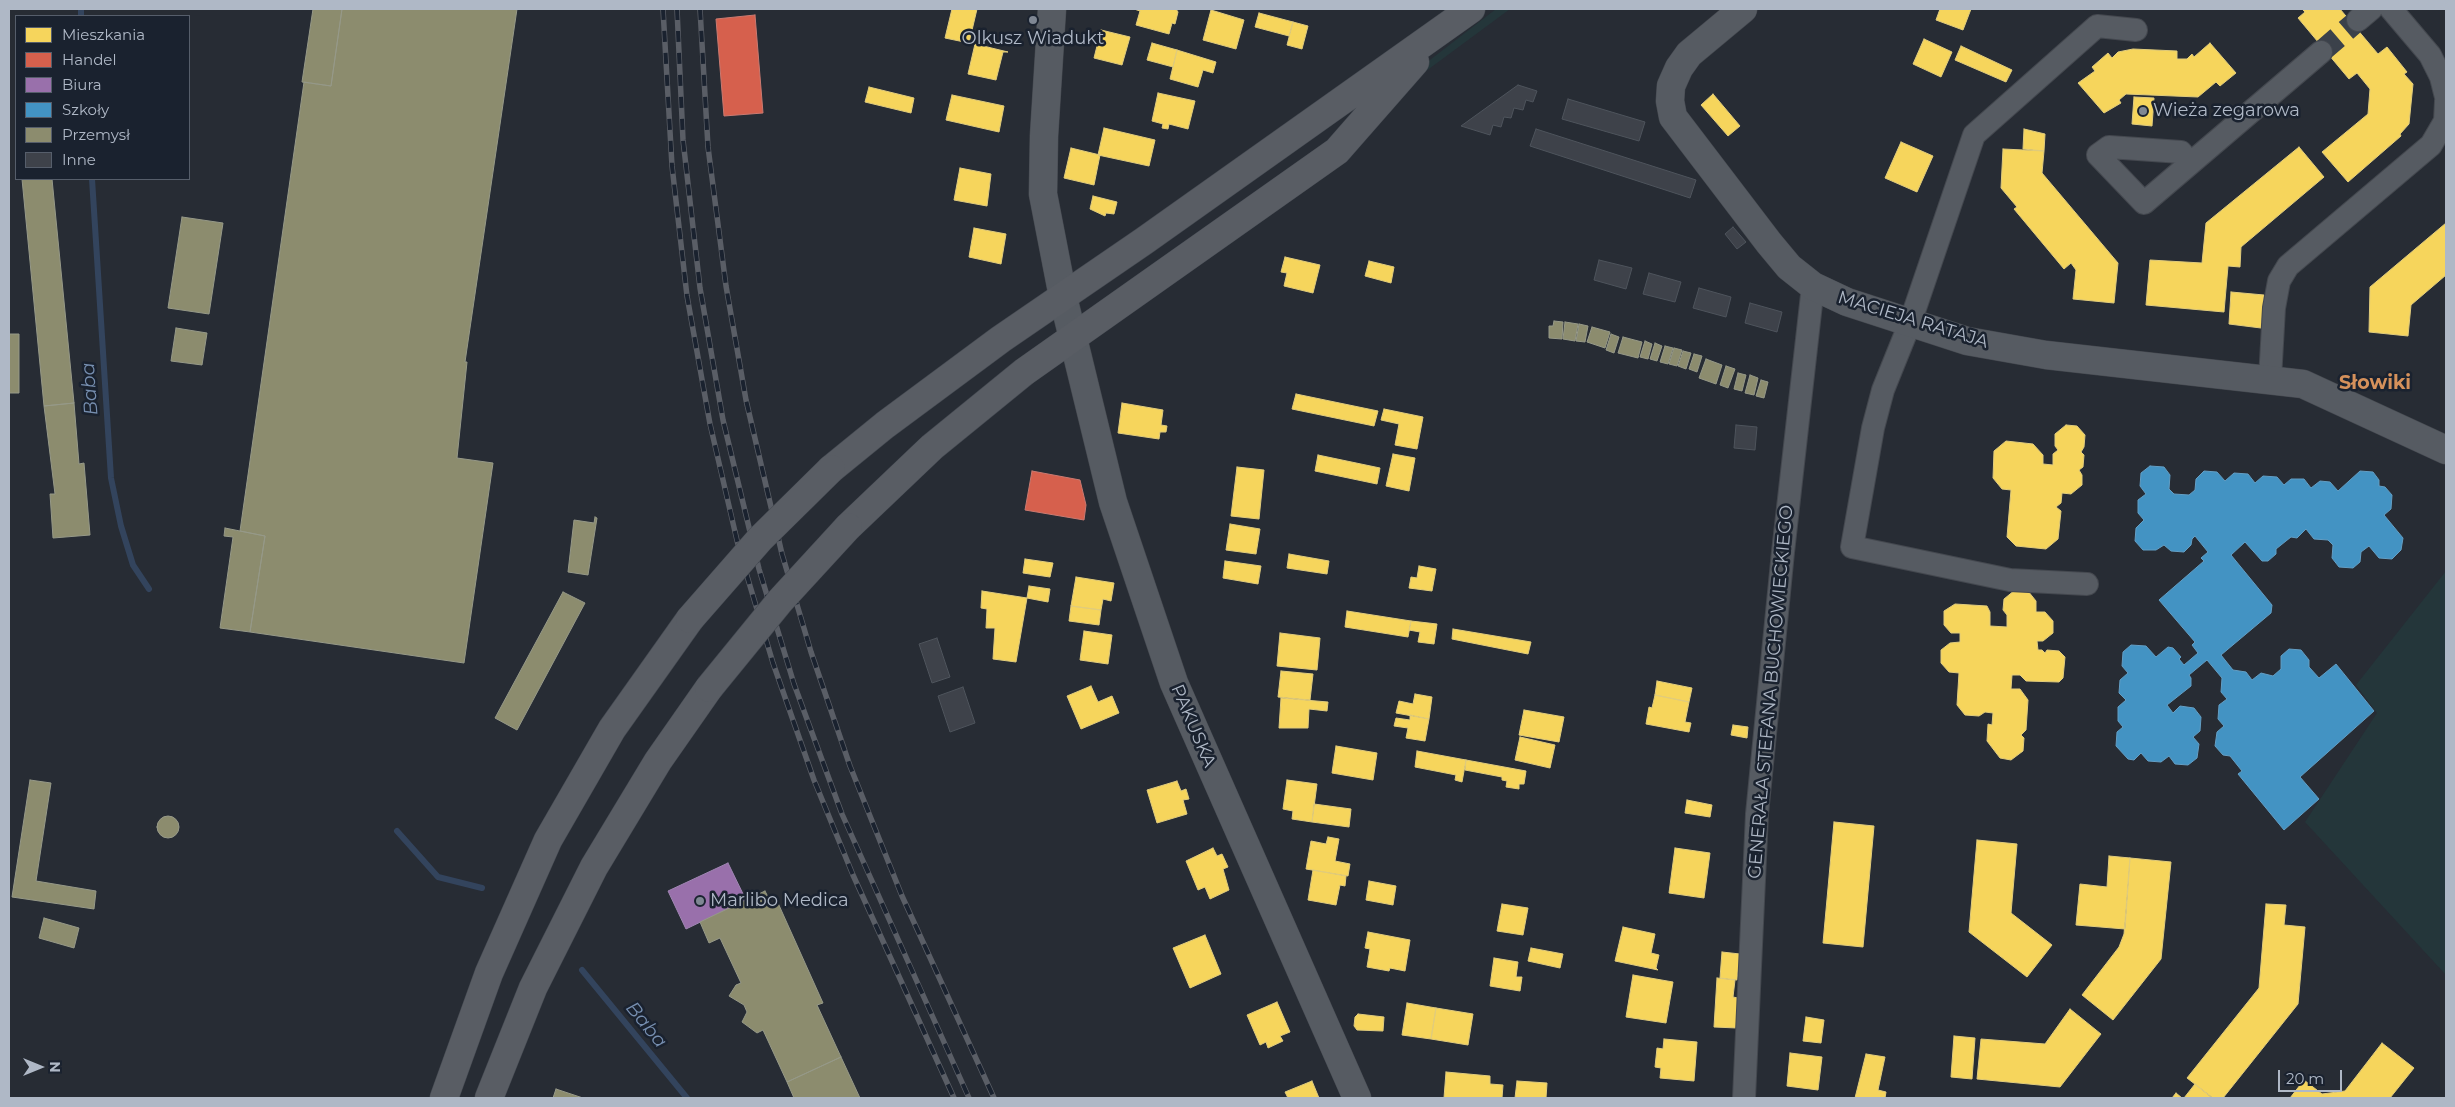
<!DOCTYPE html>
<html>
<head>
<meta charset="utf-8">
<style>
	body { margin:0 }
	#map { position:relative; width:2455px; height:1107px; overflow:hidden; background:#272c34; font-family:Montserrat,sans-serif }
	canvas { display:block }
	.frame { position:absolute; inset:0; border:10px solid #afb8c6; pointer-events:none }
	.legend { position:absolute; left:15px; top:15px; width:175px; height:165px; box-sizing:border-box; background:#1a222f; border:1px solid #565e6b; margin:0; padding:6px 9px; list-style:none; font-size:15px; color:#afb8c6 }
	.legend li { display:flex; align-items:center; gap:10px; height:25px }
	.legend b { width:25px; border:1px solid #565e6b }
	.north { position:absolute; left:15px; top:1042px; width:50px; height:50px; -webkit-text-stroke:4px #1a222f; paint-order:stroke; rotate:90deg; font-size:14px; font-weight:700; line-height:20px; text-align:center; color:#afb8c6 }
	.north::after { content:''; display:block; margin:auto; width:18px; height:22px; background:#afb8c6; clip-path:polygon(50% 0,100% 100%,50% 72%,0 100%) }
	.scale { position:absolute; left:2278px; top:1070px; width:64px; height:22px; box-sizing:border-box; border:2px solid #afb8c6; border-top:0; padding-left:6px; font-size:15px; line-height:18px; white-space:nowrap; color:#afb8c6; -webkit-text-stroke:4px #1a222f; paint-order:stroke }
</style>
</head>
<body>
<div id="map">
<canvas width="2455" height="1107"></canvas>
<div class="frame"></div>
<ul class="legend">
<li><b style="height:14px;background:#f6d55c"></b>Mieszkania</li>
<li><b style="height:14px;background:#d6604d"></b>Handel</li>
<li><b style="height:14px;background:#9970ab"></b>Biura</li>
<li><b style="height:14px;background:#4393c3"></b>Szkoły</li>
<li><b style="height:14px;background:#8c8c6e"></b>Przemysł</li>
<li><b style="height:14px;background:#3e424a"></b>Inne</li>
</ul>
<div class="north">N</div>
<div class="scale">20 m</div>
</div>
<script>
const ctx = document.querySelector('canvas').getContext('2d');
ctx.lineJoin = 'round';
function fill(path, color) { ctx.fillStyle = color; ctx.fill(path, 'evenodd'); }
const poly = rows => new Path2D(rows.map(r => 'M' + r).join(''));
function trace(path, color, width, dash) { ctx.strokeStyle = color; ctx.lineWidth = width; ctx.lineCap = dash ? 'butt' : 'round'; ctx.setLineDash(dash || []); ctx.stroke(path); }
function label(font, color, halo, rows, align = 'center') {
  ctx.font = font + ' Montserrat,sans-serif'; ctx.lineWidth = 5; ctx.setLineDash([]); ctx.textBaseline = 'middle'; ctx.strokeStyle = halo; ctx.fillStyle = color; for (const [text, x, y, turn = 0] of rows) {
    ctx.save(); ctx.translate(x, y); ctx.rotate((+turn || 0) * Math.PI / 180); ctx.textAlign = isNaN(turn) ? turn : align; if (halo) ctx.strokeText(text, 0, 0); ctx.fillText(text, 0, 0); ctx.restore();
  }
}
const green = poly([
	[1496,9,1510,9,1414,80,1426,63],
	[2446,571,2446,975,2305,822,2377,713,2356,685]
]);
const homes = poly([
	[952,9,977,9,969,43,945,38,952,9],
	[1134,9,1176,9,1178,12,1175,24,1172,23,1169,34,1136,25,1140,11,1134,9],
	[1940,9,1971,9,1963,30,1936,20,1940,9],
	[2302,9,2340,9,2378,54,2387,47,2407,72,2404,74,2413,84,2409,124,2400,134,2401,136,2348,182,2322,152,2368,114,2370,89,2357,73,2349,79,2298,18,2305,12,2302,9],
	[1211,10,1244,20,1236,49,1203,40,1211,10],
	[1259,13,1293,22,1289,36,1255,27,1259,13],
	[1293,22,1308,26,1302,49,1287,45,1293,22],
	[1101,30,1130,37,1122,65,1094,58,1101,30],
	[1924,39,1952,52,1941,77,1913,64,1924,39],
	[1152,43,1177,50,1173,67,1147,60,1152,43],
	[2210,43,2236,73,2220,86,2216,82,2198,97,2126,94,2119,100,2121,103,2104,113,2078,83,2095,71,2092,67,2108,53,2112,58,2118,52,2133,49,2177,51,2177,59,2187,59,2192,54,2194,57,2210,43],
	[975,44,1008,52,1003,52,996,80,968,74,975,44],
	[1961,46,2012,70,2006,82,1955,60,1961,46],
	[1177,50,1216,62,1213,73,1203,70,1198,87,1170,79,1177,50],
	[869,87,914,98,911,113,865,102,869,87],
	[1158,93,1195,101,1188,129,1169,124,1168,129,1162,128,1163,124,1152,121,1158,93],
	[1713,94,1740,126,1728,136,1701,105,1713,94],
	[952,95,1004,106,999,132,946,120,952,95],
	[2134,97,2154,98,2152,126,2132,124,2134,97],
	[1104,128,1155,140,1149,166,1098,155,1104,128],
	[2024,129,2045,134,2044,151,2023,149,2024,129],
	[1901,142,1933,156,1917,192,1885,178,1901,142],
	[2299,147,2324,177,2241,247,2240,267,2228,266,2224,312,2146,305,2150,260,2202,263,2206,223,2299,147],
	[1071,148,1100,155,1094,185,1064,178,1071,148],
	[2003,149,2044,151,2042,173,2118,263,2114,303,2073,299,2076,270,2071,263,2064,269,2014,209,2017,207,2001,188,2003,149],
	[960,168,991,174,987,206,954,200,960,168],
	[1093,196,1117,202,1114,214,1106,213,1105,216,1090,209,1093,196],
	[2446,223,2446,275,2411,305,2408,336,2369,332,2370,287,2446,223],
	[974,228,1006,234,1001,264,969,257,974,228],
	[1285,257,1320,265,1313,293,1284,286,1287,273,1281,272,1285,257],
	[1369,261,1394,267,1391,283,1365,276,1369,261],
	[2231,292,2264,295,2261,328,2229,324,2231,292],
	[1296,394,1378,411,1374,426,1292,409,1296,394],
	[1122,403,1163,410,1161,425,1167,426,1166,432,1160,432,1159,439,1118,433,1122,403],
	[1384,409,1423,417,1417,449,1395,445,1399,424,1381,420,1384,409],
	[2066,425,2077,426,2085,435,2084,447,2081,452,2084,455,2083,467,2079,470,2082,475,2082,485,2071,494,2062,493,2061,503,2056,507,2061,511,2058,539,2046,549,2016,546,2007,537,2011,490,2002,489,1993,478,1994,451,2006,441,2033,444,2043,455,2043,464,2053,465,2053,454,2058,450,2055,446,2055,434,2066,425],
	[1393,454,1415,458,1409,491,1386,486,1393,454],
	[1318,455,1380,468,1377,484,1315,471,1318,455],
	[1237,467,1264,470,1259,519,1231,516,1237,467],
	[1230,524,1260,529,1256,554,1226,550,1230,524],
	[1289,554,1329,561,1327,574,1287,568,1289,554],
	[1025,559,1053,563,1050,577,1023,573,1025,559],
	[1225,561,1261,566,1258,584,1223,578,1225,561],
	[1419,566,1436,569,1432,591,1409,588,1411,577,1417,578,1419,566],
	[1076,577,1114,583,1111,601,1103,599,1101,610,1071,606,1076,577],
	[1029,586,1050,589,1048,602,1027,598,1029,586],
	[2015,590,2028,591,2036,601,2036,612,2045,612,2053,621,2053,633,2043,641,2037,641,2038,650,2042,650,2045,653,2047,650,2059,651,2065,657,2063,678,2059,682,2026,681,2020,675,2012,675,2011,689,2020,689,2028,700,2026,730,2021,735,2024,738,2023,751,2011,760,2000,758,1987,741,1988,724,1992,725,1993,713,1985,712,1979,716,1965,715,1957,705,1959,673,1949,672,1941,663,1941,650,1950,643,1960,642,1960,633,1951,633,1944,625,1944,611,1955,604,1987,606,1990,612,1990,626,2007,627,2007,615,2003,610,2004,599,2015,590],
	[982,591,1027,598,1016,662,993,659,995,628,986,628,987,609,981,608,982,591],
	[1071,606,1101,610,1099,625,1069,621,1071,606],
	[1347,611,1411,621,1408,637,1345,627,1347,611],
	[1411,621,1437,624,1434,644,1418,642,1420,632,1409,630,1411,621],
	[1453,629,1531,642,1528,654,1452,639,1453,629],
	[1084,631,1112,635,1108,664,1080,660,1084,631],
	[1280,633,1320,638,1317,670,1277,666,1280,633],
	[1281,671,1313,674,1310,700,1278,697,1281,671],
	[1657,681,1692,688,1689,702,1655,695,1657,681],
	[1091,686,1098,702,1112,696,1119,713,1081,729,1067,696,1091,686],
	[1415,694,1432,697,1429,719,1396,713,1399,701,1413,704,1415,694],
	[1655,695,1689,702,1685,722,1691,723,1689,732,1646,724,1649,707,1652,708,1655,695],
	[1281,698,1328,702,1327,711,1309,709,1308,728,1279,728,1281,698],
	[1524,710,1564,717,1559,742,1519,735,1524,710],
	[1410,715,1429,719,1425,741,1406,738,1408,728,1394,726,1396,718,1410,720,1410,715],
	[1733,725,1748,727,1747,738,1731,735,1733,725],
	[1520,737,1555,745,1550,768,1515,760,1520,737],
	[1336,746,1377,753,1373,780,1332,773,1336,746],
	[1417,751,1466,760,1462,782,1455,780,1456,775,1415,767,1417,751],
	[1466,760,1526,771,1524,784,1519,784,1519,789,1506,787,1507,781,1502,780,1502,777,1465,770,1466,760],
	[1287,780,1317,784,1312,822,1292,819,1293,811,1283,809,1287,780],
	[1177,781,1181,791,1186,789,1189,799,1183,800,1187,814,1157,823,1147,790,1177,781],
	[1687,800,1712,805,1710,817,1685,813,1687,800],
	[1314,804,1351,809,1349,827,1312,822,1314,804],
	[1834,822,1874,826,1863,947,1823,943,1834,822],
	[1328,837,1339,839,1335,861,1350,864,1348,876,1306,869,1311,841,1326,844,1328,837],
	[1977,840,2017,844,2011,913,2052,945,2027,977,1969,932,1977,840],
	[1213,848,1217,856,1222,854,1228,867,1223,869,1229,890,1210,899,1205,887,1198,890,1186,861,1213,848],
	[1675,848,1710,853,1704,898,1669,893,1675,848],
	[2109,856,2130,858,2125,929,2076,925,2080,884,2107,887,2109,856],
	[2130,858,2171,862,2161,959,2113,1020,2082,995,2119,947,2124,934,2130,858],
	[1313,870,1346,876,1345,886,1340,885,1336,905,1308,900,1313,870],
	[1369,881,1396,886,1393,905,1366,900,1369,881],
	[1502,904,1528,908,1523,935,1497,931,1502,904],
	[2266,904,2286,905,2284,925,2305,927,2298,1004,2223,1098,2213,1098,2187,1078,2259,988,2266,904],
	[1623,927,1655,934,1651,953,1659,955,1656,968,1658,970,1615,961,1623,927],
	[1368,932,1410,940,1405,971,1390,968,1389,971,1367,967,1370,949,1365,948,1368,932],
	[1205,935,1221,974,1190,988,1173,948,1205,935],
	[1531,948,1563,954,1560,968,1528,961,1531,948],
	[1722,952,1740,954,1737,980,1720,978,1722,952],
	[1494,958,1518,962,1516,977,1522,977,1520,991,1490,986,1494,958],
	[1633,975,1673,982,1666,1023,1626,1017,1633,975],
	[1717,978,1735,980,1733,997,1738,998,1737,1028,1714,1027,1717,978],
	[1277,1002,1290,1032,1280,1036,1283,1041,1268,1048,1266,1042,1260,1045,1247,1015,1277,1002],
	[1407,1003,1436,1008,1431,1039,1402,1035,1407,1003],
	[1436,1008,1473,1014,1468,1045,1431,1039,1436,1008],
	[2070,1009,2101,1034,2060,1087,1977,1079,1981,1039,2045,1044,2070,1009],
	[1358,1014,1384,1017,1383,1031,1357,1030,1354,1026,1355,1017,1358,1014],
	[1806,1017,1824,1020,1821,1043,1803,1041,1806,1017],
	[1954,1036,1975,1038,1972,1079,1951,1077,1954,1036],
	[1664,1039,1697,1042,1694,1081,1660,1078,1661,1068,1655,1067,1657,1048,1663,1049,1664,1039],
	[2382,1043,2414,1068,2390,1098,2290,1098,2304,1080,2322,1094,2345,1091,2382,1043],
	[1790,1053,1822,1057,1818,1090,1787,1086,1790,1053],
	[1866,1054,1885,1057,1878,1090,1886,1092,1885,1098,1855,1098,1866,1054],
	[1446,1072,1490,1076,1490,1084,1503,1085,1502,1098,1444,1098,1446,1072],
	[1312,1081,1319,1098,1288,1098,1285,1092,1312,1081],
	[1517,1081,1547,1083,1546,1098,1515,1098,1517,1081],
	[2195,1084,2212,1098,2184,1098,2195,1084],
	[2176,1093,2182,1098,2172,1098,2176,1093]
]);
const shops = poly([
	[755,15,763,113,724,116,716,19,755,15],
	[1032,471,1080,480,1086,505,1084,520,1025,510,1032,471]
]);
const offices = poly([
	[728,863,746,900,686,929,668,891,728,863]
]);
const schools = poly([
	[2150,466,2164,467,2170,475,2169,489,2174,494,2189,495,2195,490,2196,479,2204,471,2217,472,2225,481,2234,473,2248,474,2255,483,2263,476,2277,477,2284,485,2291,479,2304,479,2311,488,2320,481,2330,482,2338,491,2360,471,2373,472,2379,480,2379,486,2385,487,2392,495,2391,509,2384,515,2403,538,2401,550,2392,559,2379,558,2369,546,2361,552,2360,562,2353,568,2339,567,2332,558,2333,545,2328,540,2314,539,2306,529,2297,538,2291,537,2276,549,2276,554,2268,561,2262,561,2245,542,2231,555,2272,605,2271,613,2221,655,2233,670,2246,672,2252,680,2261,673,2273,676,2281,669,2281,656,2289,649,2301,650,2309,660,2309,667,2319,678,2336,664,2374,711,2300,777,2319,799,2284,830,2238,774,2242,771,2230,756,2223,755,2215,746,2217,732,2224,726,2218,719,2219,705,2227,699,2221,692,2222,678,2207,660,2189,675,2191,678,2191,686,2167,705,2173,713,2180,706,2194,708,2201,717,2200,731,2193,737,2199,744,2197,758,2188,765,2175,764,2169,756,2161,762,2148,761,2141,753,2134,760,2128,759,2116,746,2117,732,2123,727,2118,721,2118,707,2126,700,2119,693,2120,680,2128,673,2122,666,2123,652,2131,645,2146,646,2156,657,2168,647,2173,648,2181,657,2179,659,2184,665,2198,653,2192,645,2195,642,2159,600,2204,561,2201,558,2208,552,2195,536,2192,539,2191,545,2184,552,2171,551,2164,545,2156,550,2143,550,2135,541,2136,528,2144,520,2138,513,2138,500,2146,494,2140,486,2141,473,2150,466]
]);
const industry = poly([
	[313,9,342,9,331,86,302,82,313,9],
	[342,9,517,9,465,362,467,362,457,458,493,463,464,663,250,632,265,536,240,531,304,82,331,86,342,9],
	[22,179,52,179,74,403,44,406,22,179],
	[182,217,223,223,209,314,168,308,182,217],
	[1554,321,1563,322,1562,339,1549,338,1549,326,1553,326,1554,321],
	[1565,322,1578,324,1575,341,1563,339,1565,322],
	[1579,324,1588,326,1585,342,1576,341,1579,324],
	[1592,327,1610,332,1605,348,1587,342,1592,327],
	[176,328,207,333,202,365,171,361,176,328],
	[9,334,19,334,19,393,9,393,9,334],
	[1611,334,1619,337,1614,353,1606,350,1611,334],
	[1623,337,1642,342,1638,358,1618,353,1623,337],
	[1645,341,1652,344,1648,359,1640,357,1645,341],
	[1655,343,1662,346,1657,361,1650,359,1655,343],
	[1665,346,1673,348,1668,364,1660,362,1665,346],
	[1674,348,1682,350,1677,366,1669,364,1674,348],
	[1683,351,1691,353,1686,369,1678,366,1683,351],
	[1694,354,1702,356,1697,372,1689,369,1694,354],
	[1706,359,1722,365,1716,384,1699,378,1706,359],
	[1726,366,1735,369,1728,388,1720,385,1726,366],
	[1738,373,1746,375,1742,391,1734,389,1738,373],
	[1750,375,1758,378,1754,395,1745,393,1750,375],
	[1761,380,1768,382,1764,398,1756,396,1761,380],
	[74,403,79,464,84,463,90,535,53,538,50,494,55,494,44,406,74,403],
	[595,517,597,518,588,575,568,572,574,520,594,523,595,517],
	[225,528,265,536,250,632,220,628,233,537,224,536,225,528],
	[563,592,585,603,517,730,495,718,563,592],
	[30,780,51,783,36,881,96,891,94,909,12,897,30,780],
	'157 827a11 11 0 1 1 22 0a11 11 0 1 1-22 0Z',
	[765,891,772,905,778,903,823,1003,817,1005,841,1057,787,1082,763,1030,757,1033,742,1022,747,1012,744,1005,729,996,736,985,741,983,720,938,709,943,700,922,765,891],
	[44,918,79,928,74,948,39,938,44,918],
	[841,1057,860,1098,794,1098,787,1082,841,1057],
	[556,1089,583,1098,553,1098,556,1089]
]);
const stream = poly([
	[81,9,81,16],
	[92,179,111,478,121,526,133,565,149,589],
	[397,831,438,877,482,888],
	[582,970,687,1098]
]);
const building = poly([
	[1518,85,1537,91,1533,102,1526,100,1523,110,1514,108,1511,118,1504,117,1501,127,1493,125,1490,135,1461,126,1518,85],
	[1568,99,1645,122,1639,141,1562,119,1568,99],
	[1536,129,1696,180,1690,198,1530,146,1536,129],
	[1733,227,1746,242,1737,249,1725,234,1733,227],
	[1599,260,1632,268,1626,289,1594,280,1599,260],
	[1649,273,1681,282,1675,302,1643,294,1649,273],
	[1699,288,1731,297,1726,317,1693,308,1699,288],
	[1750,303,1782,312,1777,332,1745,323,1750,303],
	[1736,425,1757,427,1755,450,1734,448,1736,425],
	[937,638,950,677,932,683,919,644,937,638],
	[963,687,975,723,950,732,938,696,963,687]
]);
const minorTunnel = poly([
	[2321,52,2358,20]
]);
const minor = poly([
	[2391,9,2430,55,2441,77,2446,97],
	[2358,20,2371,9],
	[2189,163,2181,152,2109,147,2098,155,2144,203,2321,52],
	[2270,379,2274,308,2279,281,2288,266,2431,145,2445,121,2446,101],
	[2087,584,2010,580,1852,547,1873,428,1883,390,1910,323,1974,135,2097,26,2136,30],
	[1744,1098,1757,814,1783,552,1813,286]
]);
const tertiary = poly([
	[1052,9,1044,136,1043,194,1063,297,1113,502,1174,683,1357,1098],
	[1743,9,1689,54,1679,68,1671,86,1670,101,1673,117,1769,243,1789,267,1813,286,1847,302,1967,341,2046,355,2303,384,2446,450]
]);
const primary = poly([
	[831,469,885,425,1001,339,1144,241,1471,9],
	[848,527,932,447,1024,372,1337,151,1415,62],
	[444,1098,489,973,548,840,612,729,690,619],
	[489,1098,533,988,594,867,658,761,709,688]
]);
const rail = poly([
	[663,9,672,166,687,296,710,424,739,549,773,663,814,780,853,875,954,1098],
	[677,9,683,140,700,288,723,420,759,569,794,684,842,814,969,1098],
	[700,9,708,147,726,286,746,400,782,554,811,652,850,766,902,896,994,1098]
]);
const primaryBridge = poly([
	[690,619,760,539,831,469],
	[709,688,780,601,848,527]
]);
const markers = [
	[1033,20,5,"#7f8793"],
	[2143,111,5,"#7f8793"],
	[700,901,5,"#7f8793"]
];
const poiNames = [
	["Olkusz Wiadukt",1033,39,"center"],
	["Wieża zegarowa",2153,111],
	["Marlibo Medica",710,901]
];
const streetNames = [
	["MACIEJA RATAJA",1913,320,17],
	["GENERAŁA STEFANA BUCHOWIECKIEGO",1771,692,-85],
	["PAKUSKA",1193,726,67]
];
const neighbourhoodNames = [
	["Słowiki",2375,383]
];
const waterNames = [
	["Baba",90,389,-94],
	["Baba",646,1025,51]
];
fill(green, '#24363a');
fill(homes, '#f6d55c');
trace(homes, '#e1cc7c', 1);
fill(shops, '#d6604d');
trace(shops, '#ca7a71', 1);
fill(offices, '#9970ab');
trace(offices, '#a086b3', 1);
fill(schools, '#4393c3');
trace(schools, '#639ec4', 1);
fill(industry, '#8c8c6e');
trace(industry, '#969988', 1);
trace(stream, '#33445d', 6);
fill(building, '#3e424a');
trace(building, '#4e545c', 1);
trace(minorTunnel, '#3b414a', 22, [22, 11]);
trace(minor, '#44484f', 24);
trace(tertiary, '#44484f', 29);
trace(primary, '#444951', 29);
trace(minor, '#565b62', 22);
trace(tertiary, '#565b62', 28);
trace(primary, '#595d64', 28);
trace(rail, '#5a5e66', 5.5);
trace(rail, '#1a222f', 4, [11]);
trace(primaryBridge, '#444951', 29, []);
trace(primaryBridge, '#595d64', 28);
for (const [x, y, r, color] of markers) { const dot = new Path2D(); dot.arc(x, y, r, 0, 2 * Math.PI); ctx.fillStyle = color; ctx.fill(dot); trace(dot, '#1a222f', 2); }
label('18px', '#afb8c6', '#1a222f', poiNames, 'left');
label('18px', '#afb8c6', '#1a222f', streetNames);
label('bold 19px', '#d5915b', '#1a222f', neighbourhoodNames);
label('italic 19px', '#768eaf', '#1a222f', waterNames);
</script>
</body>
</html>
